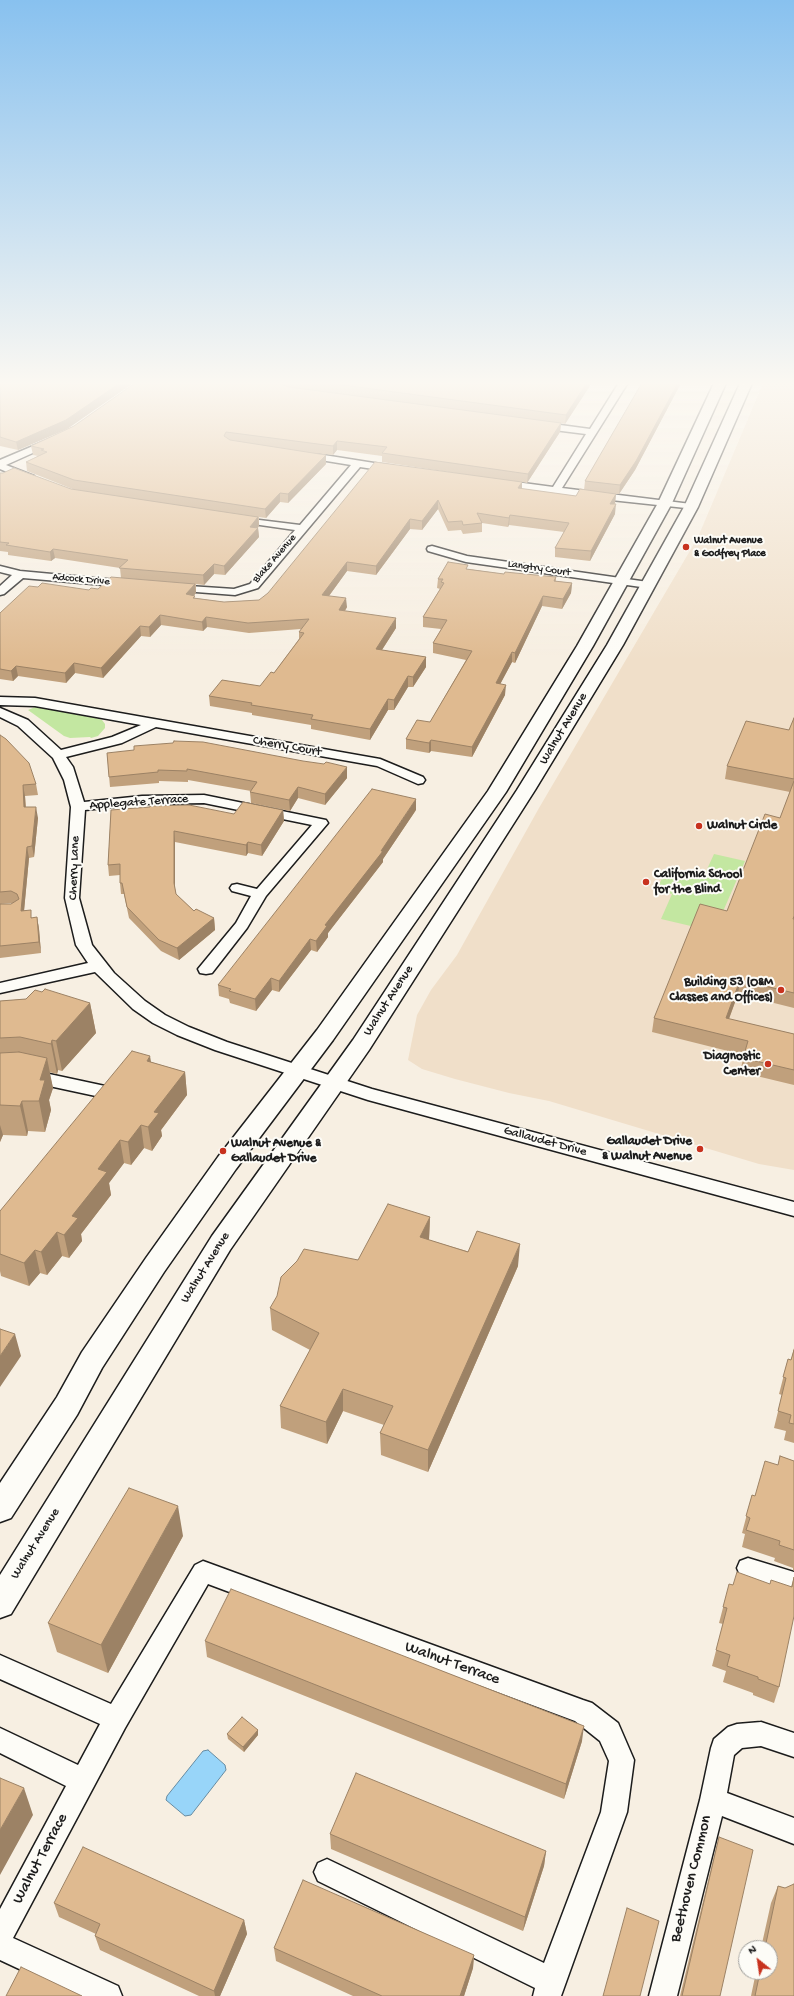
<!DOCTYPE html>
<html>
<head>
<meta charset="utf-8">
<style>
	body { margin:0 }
	#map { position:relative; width:794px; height:1996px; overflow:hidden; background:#f7efe2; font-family:"Gochi Hand",sans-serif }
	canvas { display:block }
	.north { position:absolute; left:738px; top:1940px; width:40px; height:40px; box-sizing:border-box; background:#fdfcf7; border:1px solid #a3a29f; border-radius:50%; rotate:330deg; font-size:11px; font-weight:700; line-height:16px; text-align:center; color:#1c1c1c }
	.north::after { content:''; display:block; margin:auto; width:14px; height:18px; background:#c8321e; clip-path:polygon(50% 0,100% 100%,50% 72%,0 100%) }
</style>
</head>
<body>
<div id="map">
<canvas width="794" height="1996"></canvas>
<div class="north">N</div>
</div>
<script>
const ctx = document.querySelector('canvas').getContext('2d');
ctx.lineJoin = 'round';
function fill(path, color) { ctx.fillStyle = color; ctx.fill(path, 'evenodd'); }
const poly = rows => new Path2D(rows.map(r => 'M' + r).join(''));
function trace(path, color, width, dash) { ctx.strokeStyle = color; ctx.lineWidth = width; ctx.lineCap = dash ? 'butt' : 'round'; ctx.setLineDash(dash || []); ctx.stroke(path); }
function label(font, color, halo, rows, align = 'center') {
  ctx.font = font + ' "Gochi Hand",sans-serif'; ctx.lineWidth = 4; ctx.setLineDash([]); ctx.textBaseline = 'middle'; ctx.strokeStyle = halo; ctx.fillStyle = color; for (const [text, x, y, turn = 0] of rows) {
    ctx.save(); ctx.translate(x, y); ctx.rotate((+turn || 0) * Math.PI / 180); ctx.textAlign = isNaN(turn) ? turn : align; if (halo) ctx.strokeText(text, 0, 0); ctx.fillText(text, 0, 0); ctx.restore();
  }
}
const built = poly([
	[764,381,794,381,794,1170,759,1164,549,1101,509,1093,455,1079,422,1069,408,1060,417,1015,431,990,457,955,539,808,698,537]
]);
const green = poly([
	[35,707,96,718,102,720,105,724,105,728,98,736,91,738,90,737,70,738,64,736,28,710],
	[714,854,745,861,721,916,695,927,661,919,672,894,656,891,666,870,703,878]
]);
const water = poly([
	[208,1750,225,1765,226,1770,191,1815,185,1816,166,1800,167,1796,203,1751,208,1750]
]);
const street = poly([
	[620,381,629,381,562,488,691,504,695,505,696,507,695,509,555,494,497,485,496,483,497,481,501,480,553,487,586,434,538,428,533,425,538,422,590,429,620,381],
	[52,438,57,441,55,443,6,465,34,476,35,478,34,480,26,480,0,469,0,460,52,438],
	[305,452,393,466,398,469,393,472,360,467,258,588,235,595,170,590,168,588,174,585,234,589,250,584,295,530,239,522,234,519,235,517,300,525,351,465,302,457,300,455,305,452],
	[432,546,467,556,648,582,654,585,648,588,466,562,428,551,427,549,428,547,432,546],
	[0,566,20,571,127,581,133,584,127,587,23,578,4,594,0,595,0,586,12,575,0,572,0,566],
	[0,697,35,698,380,759,423,777,425,780,423,783,418,784,377,766,156,727,122,743,66,757,73,767,84,802,142,796,204,795,321,819,326,820,328,823,266,896,247,928,212,973,206,974,200,973,198,969,236,923,251,896,232,891,230,888,232,885,237,884,257,889,312,825,204,803,142,804,85,810,79,898,92,945,114,973,145,1001,165,1015,189,1027,227,1042,372,1089,794,1202,794,1216,368,1100,215,1050,177,1035,153,1023,133,1009,95,972,0,993,0,983,88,963,76,945,65,898,71,807,64,780,53,758,18,726,0,717,0,708,28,720,61,750,112,737,141,725,35,706,0,705,0,697],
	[26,1069,105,1086,111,1088,114,1092,111,1096,105,1098,26,1081,0,1082,0,1070,26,1069],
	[748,1558,794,1572,794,1594,740,1575,737,1568,740,1561,748,1558],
	[203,1561,583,1700,592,1703,618,1723,634,1760,627,1812,561,1996,533,1996,535,1988,318,1881,314,1872,318,1863,327,1859,544,1963,601,1812,609,1761,600,1741,575,1721,208,1584,125,1728,13,1938,118,1986,122,1996,77,1996,0,1960,0,1909,66,1786,0,1753,0,1728,78,1765,100,1724,0,1679,0,1655,111,1704,195,1565,203,1561],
	[761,1722,794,1733,794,1757,761,1746,742,1748,734,1755,727,1793,794,1818,794,1844,722,1816,677,1996,649,1996,700,1800,711,1748,714,1739,728,1727,737,1724,761,1722]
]);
const secondary = poly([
	[715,381,727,381,672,503,593,646,506,792,333,1040,236,1169,164,1272,102,1368,77,1415,11,1518,0,1522,0,1483,57,1397,82,1352,146,1258,218,1157,317,1030,488,791,577,646,658,503,715,381],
	[741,381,753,381,698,507,623,645,535,790,369,1050,230,1250,11,1614,0,1618,0,1575,212,1236,353,1040,517,790,607,645,684,507,741,381]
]);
const wall = poly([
	[0,381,136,381,67,429,18,450,0,446],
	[138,381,593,381,565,424,561,423,560,432,527,483,522,482,522,489,576,496,584,490,585,481,643,381,682,381,635,470,619,494,616,494,615,503,614,504,615,514,590,561,555,557,555,548,564,532,509,525,508,527,482,523,482,532,463,534,461,530,448,531,438,509,422,530,410,529,376,575,347,571,329,596,347,607,345,611,396,628,382,650,426,657,426,667,413,687,408,687,394,710,388,710,370,740,311,729,311,725,252,715,252,713,210,706,209,696,260,686,274,673,299,639,299,632,301,629,249,633,207,627,203,631,161,625,150,637,141,636,103,678,75,673,66,683,18,676,13,681,0,679,0,613,89,590,98,589,121,578,120,568,55,558,51,561,8,555,8,552,0,551,0,473,71,489,75,490,27,471,26,462,38,456,33,455,31,446,74,426],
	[281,384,290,387,473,412,289,387],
	[337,450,382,456,382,462,475,476,259,600,224,602,195,598,194,595,196,593,196,584,204,585,214,574,225,575,259,537,258,528,259,526,259,517,266,518,280,502,288,503,326,464,313,453,333,455],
	[468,569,504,574,556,577,556,581,572,583,571,593,562,609,542,606,515,663,512,662,500,684,505,695,472,757,431,751,429,753,406,749,406,739,430,722,466,660,433,653,433,643,441,629,423,627,423,617,440,589,437,588,438,579],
	[794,718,794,1008,738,994,729,1019,794,1034,794,1085,740,1072,744,1055,652,1032,654,1018,727,911,780,818,790,792,725,779,727,766,789,730],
	[0,735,36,784,38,795,25,796,26,807,38,818,34,857,29,858,24,910,32,918,37,917,39,929,41,953,0,958,0,904,11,904,13,903,0,904],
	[107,753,347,778,325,805,298,798,290,811,251,803,250,792,251,791,188,780,188,782,159,781,159,783,110,787],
	[111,810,234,814,283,810,284,821,262,856,248,853,246,856,175,842,175,888,176,894,194,911,214,918,215,930,179,960,161,951,129,918,124,894,121,894,120,883,120,875,109,876,108,865],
	[416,810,383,859,383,862,328,933,328,937,317,952,311,950,279,992,272,990,256,1011,230,1003,229,999,219,996,218,985],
	[42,992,90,1003,96,1033,62,1071,58,1070,57,1074,49,1072,53,1088,49,1100,51,1110,45,1132,28,1131,27,1136,3,1135,0,1142,0,1001,26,999],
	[151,1062,185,1072,187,1095,161,1130,162,1136,152,1151,144,1148,131,1165,124,1163,109,1183,111,1195,81,1234,82,1241,69,1258,62,1256,47,1275,40,1273,29,1286,1,1276,0,1271,0,1211],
	[430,1217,429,1240,518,1266,428,1472,381,1455,380,1433,384,1425,343,1411,327,1444,281,1428,280,1406,310,1350,272,1330,270,1308,358,1260],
	[794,1348,794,1443,784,1440,786,1431,774,1428,782,1395,779,1394,788,1359,791,1360],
	[780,1456,794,1461,794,1571,793,1570,793,1568,774,1561,775,1558,742,1547,745,1534,742,1533,752,1495,755,1496,778,1465],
	[183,1536,108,1673,57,1652,48,1623],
	[794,1577,779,1687,774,1703,753,1695,753,1693,723,1682,726,1671,712,1666,723,1624,719,1623,725,1600,733,1585,770,1584,791,1587],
	[205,1641,582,1741,564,1799,207,1657],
	[258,1730,258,1735,244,1752,228,1739,227,1734],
	[330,1834,546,1851,544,1866,523,1931,331,1849],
	[719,1837,720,1996,680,1996,715,1852],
	[778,1886,785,1888,794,1996,751,1996,756,1972,770,1972,770,1948,761,1948,771,1903],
	[54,1903,244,1920,247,1934,220,1996,199,1996,100,1950,95,1936,96,1934,59,1917],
	[274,1948,474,1955,473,1968,464,1996,353,1996,276,1961]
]);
const shadedWall = poly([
	[123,381,136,381,67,429,18,450,16,442],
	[588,381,593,381,565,424,566,415],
	[679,381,682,381,635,470,619,494,620,485],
	[561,423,560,432,527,483,528,474],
	[337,441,337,450,333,455,333,446],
	[326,455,326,464,288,503,288,494],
	[522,482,522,491,518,488],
	[280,493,280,502,266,518,265,509],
	[616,494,615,503,609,513,610,504],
	[438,500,438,509,422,530,422,521],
	[616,504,615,514,590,561,591,551],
	[510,515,509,525,508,527,509,518],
	[258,517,259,526,250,536,250,527],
	[410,519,410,529,376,575,376,566],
	[258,528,259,537,225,575,224,566],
	[53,549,55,558,51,561,50,552],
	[347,562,347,571,323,604,322,595],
	[214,564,214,574,204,585,203,575],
	[572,583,571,593,562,609,563,599],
	[195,584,196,593,187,604,186,594],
	[543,596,542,606,515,663,515,653],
	[346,598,347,607,339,620,339,610],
	[160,615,161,625,150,637,149,627],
	[206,617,207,627,203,631,202,622],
	[396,618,396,628,376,659,376,649],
	[140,626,141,636,103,678,101,668],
	[512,652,512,662,495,694,496,683],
	[426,657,426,667,413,687,413,677],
	[74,663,75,673,66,683,65,673],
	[16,666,18,676,13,681,11,671],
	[408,676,408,687,394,710,394,700],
	[506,685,505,695,472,757,472,747],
	[388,699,388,710,370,740,370,729],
	[431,740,431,751,429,753,429,743],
	[347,767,347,778,325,805,325,794],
	[23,785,25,796,26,818,24,807],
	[298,787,298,798,290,811,289,800],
	[416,799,416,810,383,859,383,862,328,933,328,937,317,952,316,941,325,925,381,851],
	[36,807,38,818,34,857,32,846],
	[283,810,284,821,262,856,261,845],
	[174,831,175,842,175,894,174,883],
	[248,842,248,853,246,856,246,845],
	[27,847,29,858,23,922,21,911],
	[37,917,39,929,41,953,39,942],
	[214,918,215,930,179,960,177,948],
	[310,939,311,950,279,992,279,981],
	[271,978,272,990,256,1011,255,999],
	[740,980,738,994,724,1032,726,1018],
	[90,1003,96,1033,62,1071,56,1041],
	[52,1040,58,1070,57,1074,51,1044],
	[150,1056,154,1079,147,1061],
	[47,1058,53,1088,49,1100,51,1110,45,1132,39,1101,40,1080],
	[185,1072,187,1095,161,1130,162,1136,152,1151,148,1127,154,1112],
	[22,1101,28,1131,27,1136,20,1106],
	[0,1125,3,1135,0,1142],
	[141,1125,144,1148,131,1165,128,1142],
	[120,1140,124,1163,109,1183,111,1195,81,1234,82,1241,69,1258,64,1235,72,1216,98,1169],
	[430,1217,429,1239,419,1259,420,1237],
	[57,1232,62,1256,47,1275,41,1252],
	[520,1244,518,1266,428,1472,428,1450],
	[35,1250,40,1273,29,1286,24,1263],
	[15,1334,21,1356,0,1387,0,1356],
	[343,1389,343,1411,327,1444,326,1422],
	[178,1506,183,1536,108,1673,101,1645],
	[584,1726,582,1741,564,1799,566,1784],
	[258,1730,258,1735,244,1752,243,1747],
	[24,1788,33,1815,0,1875,0,1830],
	[546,1851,544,1866,523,1931,525,1917],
	[244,1920,247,1934,220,1996,215,1996,214,1991],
	[474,1955,473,1968,464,1996,460,1996]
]);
const building = poly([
	[0,381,123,381,66,420,16,442,0,437,0,381],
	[138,381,271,381,289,387,561,423,528,474,382,453,387,447,337,441,333,446,226,432,224,436,230,440,326,455,288,494,280,493,265,509,74,480,26,462,47,452,41,450,44,449,31,446,74,426,138,381],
	[313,381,588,381,566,415,313,381],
	[643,381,679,381,636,461,620,485,585,481,643,381],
	[375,462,522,482,518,488,576,496,580,489,616,494,610,504,616,504,591,551,555,548,569,523,510,515,509,518,477,513,482,523,463,525,462,521,448,522,438,500,422,521,410,519,376,566,347,562,322,595,346,598,339,610,396,618,376,649,426,657,413,677,408,676,394,700,388,699,370,729,311,719,313,715,251,705,252,703,209,696,222,680,260,686,271,672,274,673,304,633,299,632,309,619,248,623,206,617,202,622,160,615,149,627,140,626,101,668,74,663,65,673,16,666,11,671,0,669,0,613,29,586,38,587,42,583,89,590,91,588,98,589,111,577,195,584,186,594,195,596,193,598,224,602,259,600,268,593,375,462],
	[14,468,71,489,258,517,250,527,258,528,224,566,214,564,203,575,119,568,128,560,53,549,50,552,6,545,9,543,0,542,0,473,3,473,14,468],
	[448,562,468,565,466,569,504,574,505,572,556,577,554,581,572,583,563,599,543,596,515,653,512,652,496,683,506,685,472,747,431,740,429,743,406,739,417,720,430,722,472,651,433,643,447,620,423,617,444,583,441,582,443,579,438,579,448,562],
	[794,718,794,779,727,766,746,721,789,730,794,718],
	[0,735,6,739,29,763,36,784,23,785,24,807,36,807,32,846,27,847,21,911,31,910,31,918,37,917,39,942,0,946,0,904,11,904,19,899,17,894,11,891,0,892,0,735],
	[174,741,203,742,303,761,324,764,326,762,347,767,325,794,298,787,289,800,250,792,257,782,187,769,187,771,158,770,158,772,109,777,107,753,134,750,134,746,173,743,174,741],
	[794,781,794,916,793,919,794,919,794,993,740,980,726,1018,794,1034,794,1070,743,1058,748,1041,654,1018,700,904,727,911,765,814,780,818,794,781],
	[372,789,416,799,381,851,383,851,325,925,327,926,316,941,310,939,279,981,271,978,255,999,229,991,231,989,218,985,372,789],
	[243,802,283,810,261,845,248,842,246,845,174,831,174,883,176,894,194,911,196,909,214,918,177,948,159,940,127,907,122,883,120,883,120,864,108,865,111,810,150,807,150,806,189,805,234,814,243,802],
	[45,989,90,1003,56,1041,52,1040,51,1044,20,1037,0,1038,0,1001,26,999,35,990,42,992,45,989],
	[132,1051,150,1056,147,1061,185,1072,154,1112,159,1113,148,1127,141,1125,128,1142,120,1140,98,1169,107,1172,72,1216,78,1218,64,1235,57,1232,41,1252,35,1250,24,1263,0,1254,0,1211,132,1051],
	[19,1052,47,1058,40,1080,45,1080,39,1101,22,1101,20,1106,0,1105,0,1053,19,1052],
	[388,1204,430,1217,420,1237,468,1252,477,1231,520,1244,428,1450,380,1433,393,1406,343,1389,326,1422,280,1406,319,1333,270,1308,277,1296,281,1277,297,1261,304,1249,358,1260,388,1204],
	[0,1329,15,1334,0,1356,0,1329],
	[794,1350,794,1424,789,1423,791,1415,778,1411,786,1378,783,1377,788,1359,791,1360,794,1350],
	[780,1456,794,1461,794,1550,779,1545,780,1541,746,1530,750,1518,746,1516,752,1495,755,1496,765,1461,778,1465,780,1456],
	[129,1488,178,1506,101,1645,48,1623,129,1488],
	[737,1572,770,1584,771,1580,792,1587,794,1577,794,1616,779,1687,758,1679,758,1677,727,1666,730,1655,716,1650,727,1608,723,1607,729,1584,733,1585,737,1572],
	[231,1589,584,1726,566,1784,205,1641,231,1589],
	[242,1717,258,1730,243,1747,227,1734,242,1717],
	[356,1773,546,1851,525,1917,330,1834,356,1773],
	[0,1778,24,1788,0,1830,0,1778],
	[719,1837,753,1850,720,1996,682,1996,719,1837],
	[83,1847,244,1920,214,1991,95,1936,100,1924,54,1903,83,1847],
	[303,1880,474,1955,460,1996,382,1996,274,1948,303,1880],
	[794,1884,794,1996,755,1996,760,1972,770,1972,770,1948,765,1948,778,1886,785,1888,794,1884],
	[627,1908,659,1921,640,1996,603,1996,627,1908],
	[21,1967,82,1996,6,1996,21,1967]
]);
const markers = [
	[686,547,4,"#c8321e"],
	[699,826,4,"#c8321e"],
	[646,882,4,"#c8321e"],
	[781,990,4,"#c8321e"],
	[768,1064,4,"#c8321e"],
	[700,1149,4,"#c8321e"],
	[223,1151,4,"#c8321e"]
];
const farPoinames = [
	["Walnut Avenue",694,541],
	["& Godfrey Place",694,554]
];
const farStreetnames = [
	["Blake Avenue",275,559,-49],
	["Langtry Court",539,569,8],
	["Adcock Drive",81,580,5]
];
const streetNames = [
	["Walnut Avenue",564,729,-59],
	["Cherry Court",287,747,10],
	["Applegate Terrace",139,803,-4],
	["Cherry Lane",75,868,-88],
	["Walnut Avenue",389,1001,-57],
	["Gallaudet Drive",545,1142,15],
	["Walnut Avenue",206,1268,-58],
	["Walnut Avenue",36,1544,-58]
];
const poiNames = [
	["Walnut Circle",707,826],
	["California School",654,875],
	["for the Blind",654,890],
	["Building 53 (O&M",773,983,"right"],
	["Classes and Offices)",773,998,"right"],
	["Diagnostic",760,1057,"right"],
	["Center",760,1072,"right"],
	["Gallaudet Drive",692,1142,"right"],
	["& Walnut Avenue",692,1157,"right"],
	["Walnut Avenue &",231,1144],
	["Gallaudet Drive",231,1159]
];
const nearStreetnames = [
	["Walnut Terrace",452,1664,20],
	["Walnut Terrace",41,1859,-62],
	["Beethoven Common",692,1879,-76]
];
fill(built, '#f0dfc9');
fill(green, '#c3e7a1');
fill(water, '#98d5f9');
trace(water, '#668ba1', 1);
trace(street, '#1c1c1c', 3);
trace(secondary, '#1c1c1c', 3);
fill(street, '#fdfcf7');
fill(secondary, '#fdfcf7');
fill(wall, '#c0a07c');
fill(shadedWall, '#9c8265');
fill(building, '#dfba90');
trace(building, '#9c8265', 1);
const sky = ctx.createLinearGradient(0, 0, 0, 661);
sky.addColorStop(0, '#88c1ef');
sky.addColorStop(0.58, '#fbf8f2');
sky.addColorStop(1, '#fbf8f200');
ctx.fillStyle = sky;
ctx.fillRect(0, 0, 794, 661);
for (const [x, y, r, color] of markers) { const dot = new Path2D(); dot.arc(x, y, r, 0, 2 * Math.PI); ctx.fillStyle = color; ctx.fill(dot); trace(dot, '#fdfcf7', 1.5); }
label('bold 11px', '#1c1c1c', '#fdfcf7', farPoinames, 'left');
label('11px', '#1c1c1c', '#fdfcf7', farStreetnames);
label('13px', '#1c1c1c', '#fdfcf7', streetNames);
label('bold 13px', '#1c1c1c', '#fdfcf7', poiNames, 'left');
label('16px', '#1c1c1c', '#fdfcf7', nearStreetnames);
</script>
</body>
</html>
